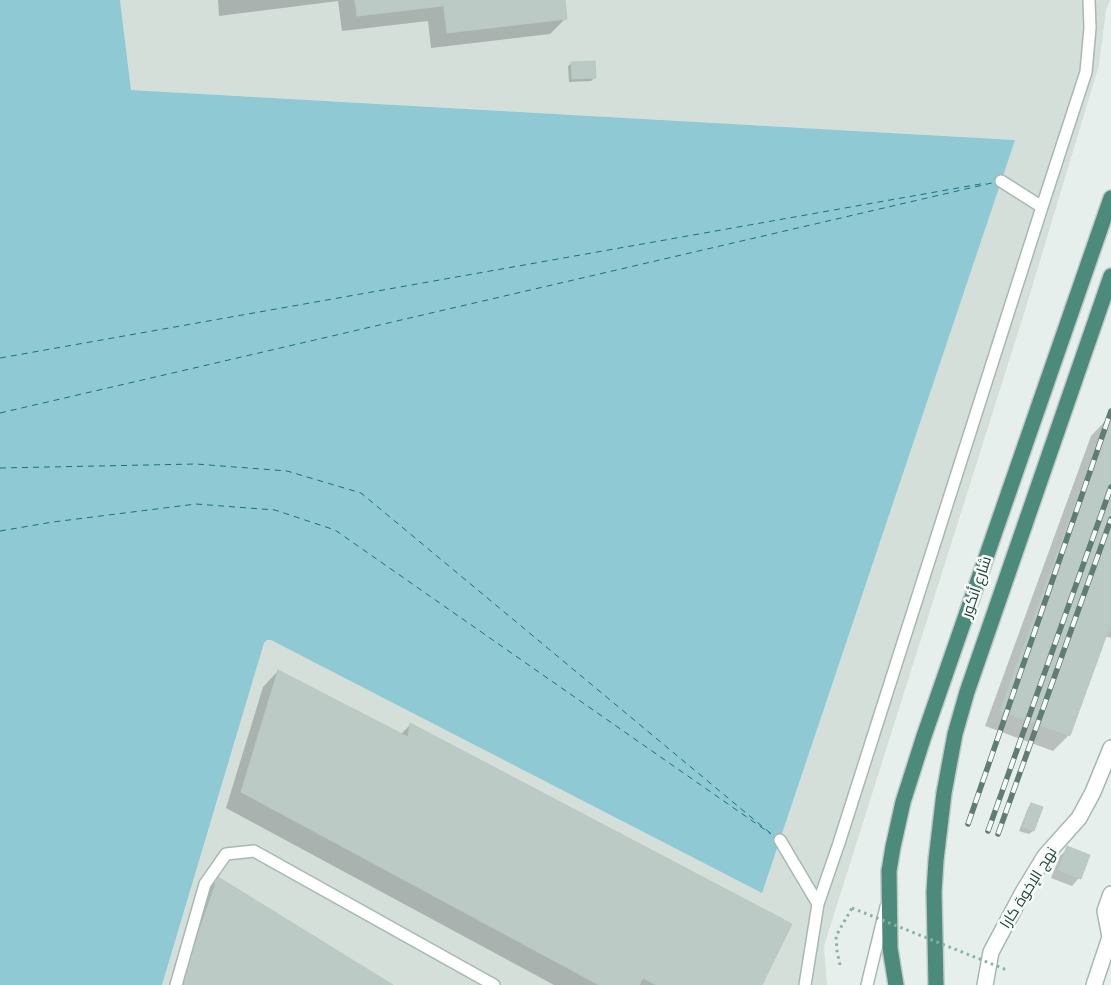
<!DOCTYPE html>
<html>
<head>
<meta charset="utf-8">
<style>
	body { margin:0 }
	canvas { display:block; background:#e6efeb }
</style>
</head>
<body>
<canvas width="1111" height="985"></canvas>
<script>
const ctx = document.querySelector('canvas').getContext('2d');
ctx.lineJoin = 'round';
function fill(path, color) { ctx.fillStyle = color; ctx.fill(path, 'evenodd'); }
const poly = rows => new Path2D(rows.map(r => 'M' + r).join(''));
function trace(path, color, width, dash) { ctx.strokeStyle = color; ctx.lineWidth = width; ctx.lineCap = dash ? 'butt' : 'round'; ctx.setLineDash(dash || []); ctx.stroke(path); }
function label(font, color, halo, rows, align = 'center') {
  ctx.font = font + ' "PT Sans",Cairo,sans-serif'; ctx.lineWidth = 5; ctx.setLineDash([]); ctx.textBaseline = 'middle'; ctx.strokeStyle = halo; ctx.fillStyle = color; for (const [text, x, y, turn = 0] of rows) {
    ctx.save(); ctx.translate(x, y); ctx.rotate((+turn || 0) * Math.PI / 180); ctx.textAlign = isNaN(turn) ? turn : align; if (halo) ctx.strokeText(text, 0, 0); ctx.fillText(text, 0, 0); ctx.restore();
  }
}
const built = poly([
	[120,0,1110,0,1106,11,1099,65,1026,307,824,946,827,985,162,985,264,643,267,640,271,640,1015,140,131,90]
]);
const water = poly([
	[0,0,120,0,131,90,1015,140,762,893,271,640,267,640,264,643,162,985,0,985]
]);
const shadow = poly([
	[218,0,563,0,566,18,550,34,431,48,428,21,342,31,338,1,219,16],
	[572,63,594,78,591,81,569,82,568,66],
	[1106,420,1111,421,1111,638,1105,636,1069,735,1053,751,985,726,1091,436],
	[278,671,400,735,411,724,761,985,554,985,226,808,263,687],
	[1031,804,1041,808,1033,831,1029,834,1019,831,1028,808],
	[1068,848,1079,878,1072,886,1051,878,1060,856],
	[219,879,391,985,171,985,203,894]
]);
const ferry = poly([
	[0,358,986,183],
	[0,413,996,182],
	[0,468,196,464,287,471,361,493,775,837],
	[0,531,53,522,196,504,275,510,335,530,771,834]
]);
const building = poly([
	[355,0,443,0,443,6,357,16,355,0],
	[443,0,565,0,567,19,447,33,443,0],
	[595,61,596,78,572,79,571,62,595,61],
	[1106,419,1111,420,1111,623,1070,736,1000,711,1106,419],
	[278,670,408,737,410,723,792,924,762,985,656,985,643,978,639,985,599,985,241,792,278,670],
	[1031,803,1043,807,1034,831,1022,827,1031,803],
	[1067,846,1090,855,1081,879,1058,870,1067,846],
	[218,877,393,985,180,985,218,877]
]);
const path = poly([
	[840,965,837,951,836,936,852,908]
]);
const service = poly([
	[1042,207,1086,72,1090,28,1089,0],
	[780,840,818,904,805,985],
	[818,904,839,843,1042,207,1001,181],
	[176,985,205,884,226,854,254,851,494,985],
	[867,985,886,907]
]);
const minor = poly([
	[985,985,991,952,1022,894,1045,856,1079,818,1093,792,1111,748],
	[1094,985,1110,937,1105,911,1111,894]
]);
const trunk = poly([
	[896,985,890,948,889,871,893,847,903,802,924,736,1111,198],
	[936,985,934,892,936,860,944,793,955,734,967,692,1111,276]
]);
const rail = poly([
	[968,824,1111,411],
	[988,831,1111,487],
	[998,834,1111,519]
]);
const pathBridge = poly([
	[852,908,1007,970]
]);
const streetNames = [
	["شارع أنكور",977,587,-71],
	["نهج الإخوة كارا",1029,888,-58]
];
fill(built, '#d4dfda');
fill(water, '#8ec9d4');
fill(shadow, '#0003');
trace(ferry, '#1c6f80', 1, [6, 5]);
fill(building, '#bbcac4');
trace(building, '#b8c9c2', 1);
trace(service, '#a8b8b2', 14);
trace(minor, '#a8b8b2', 18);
trace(trunk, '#c2cac8', 18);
trace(path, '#86b3a5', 3, [2.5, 4]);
trace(service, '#fff', 11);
trace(minor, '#fff', 15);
trace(trunk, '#4c8a7c', 15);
trace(rail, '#5f7d75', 5.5);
trace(rail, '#f7fbf9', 4, [11]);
trace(pathBridge, '#86b3a5', 3, [2.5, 4]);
label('15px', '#24423a', '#f7fbf9', streetNames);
</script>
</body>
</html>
